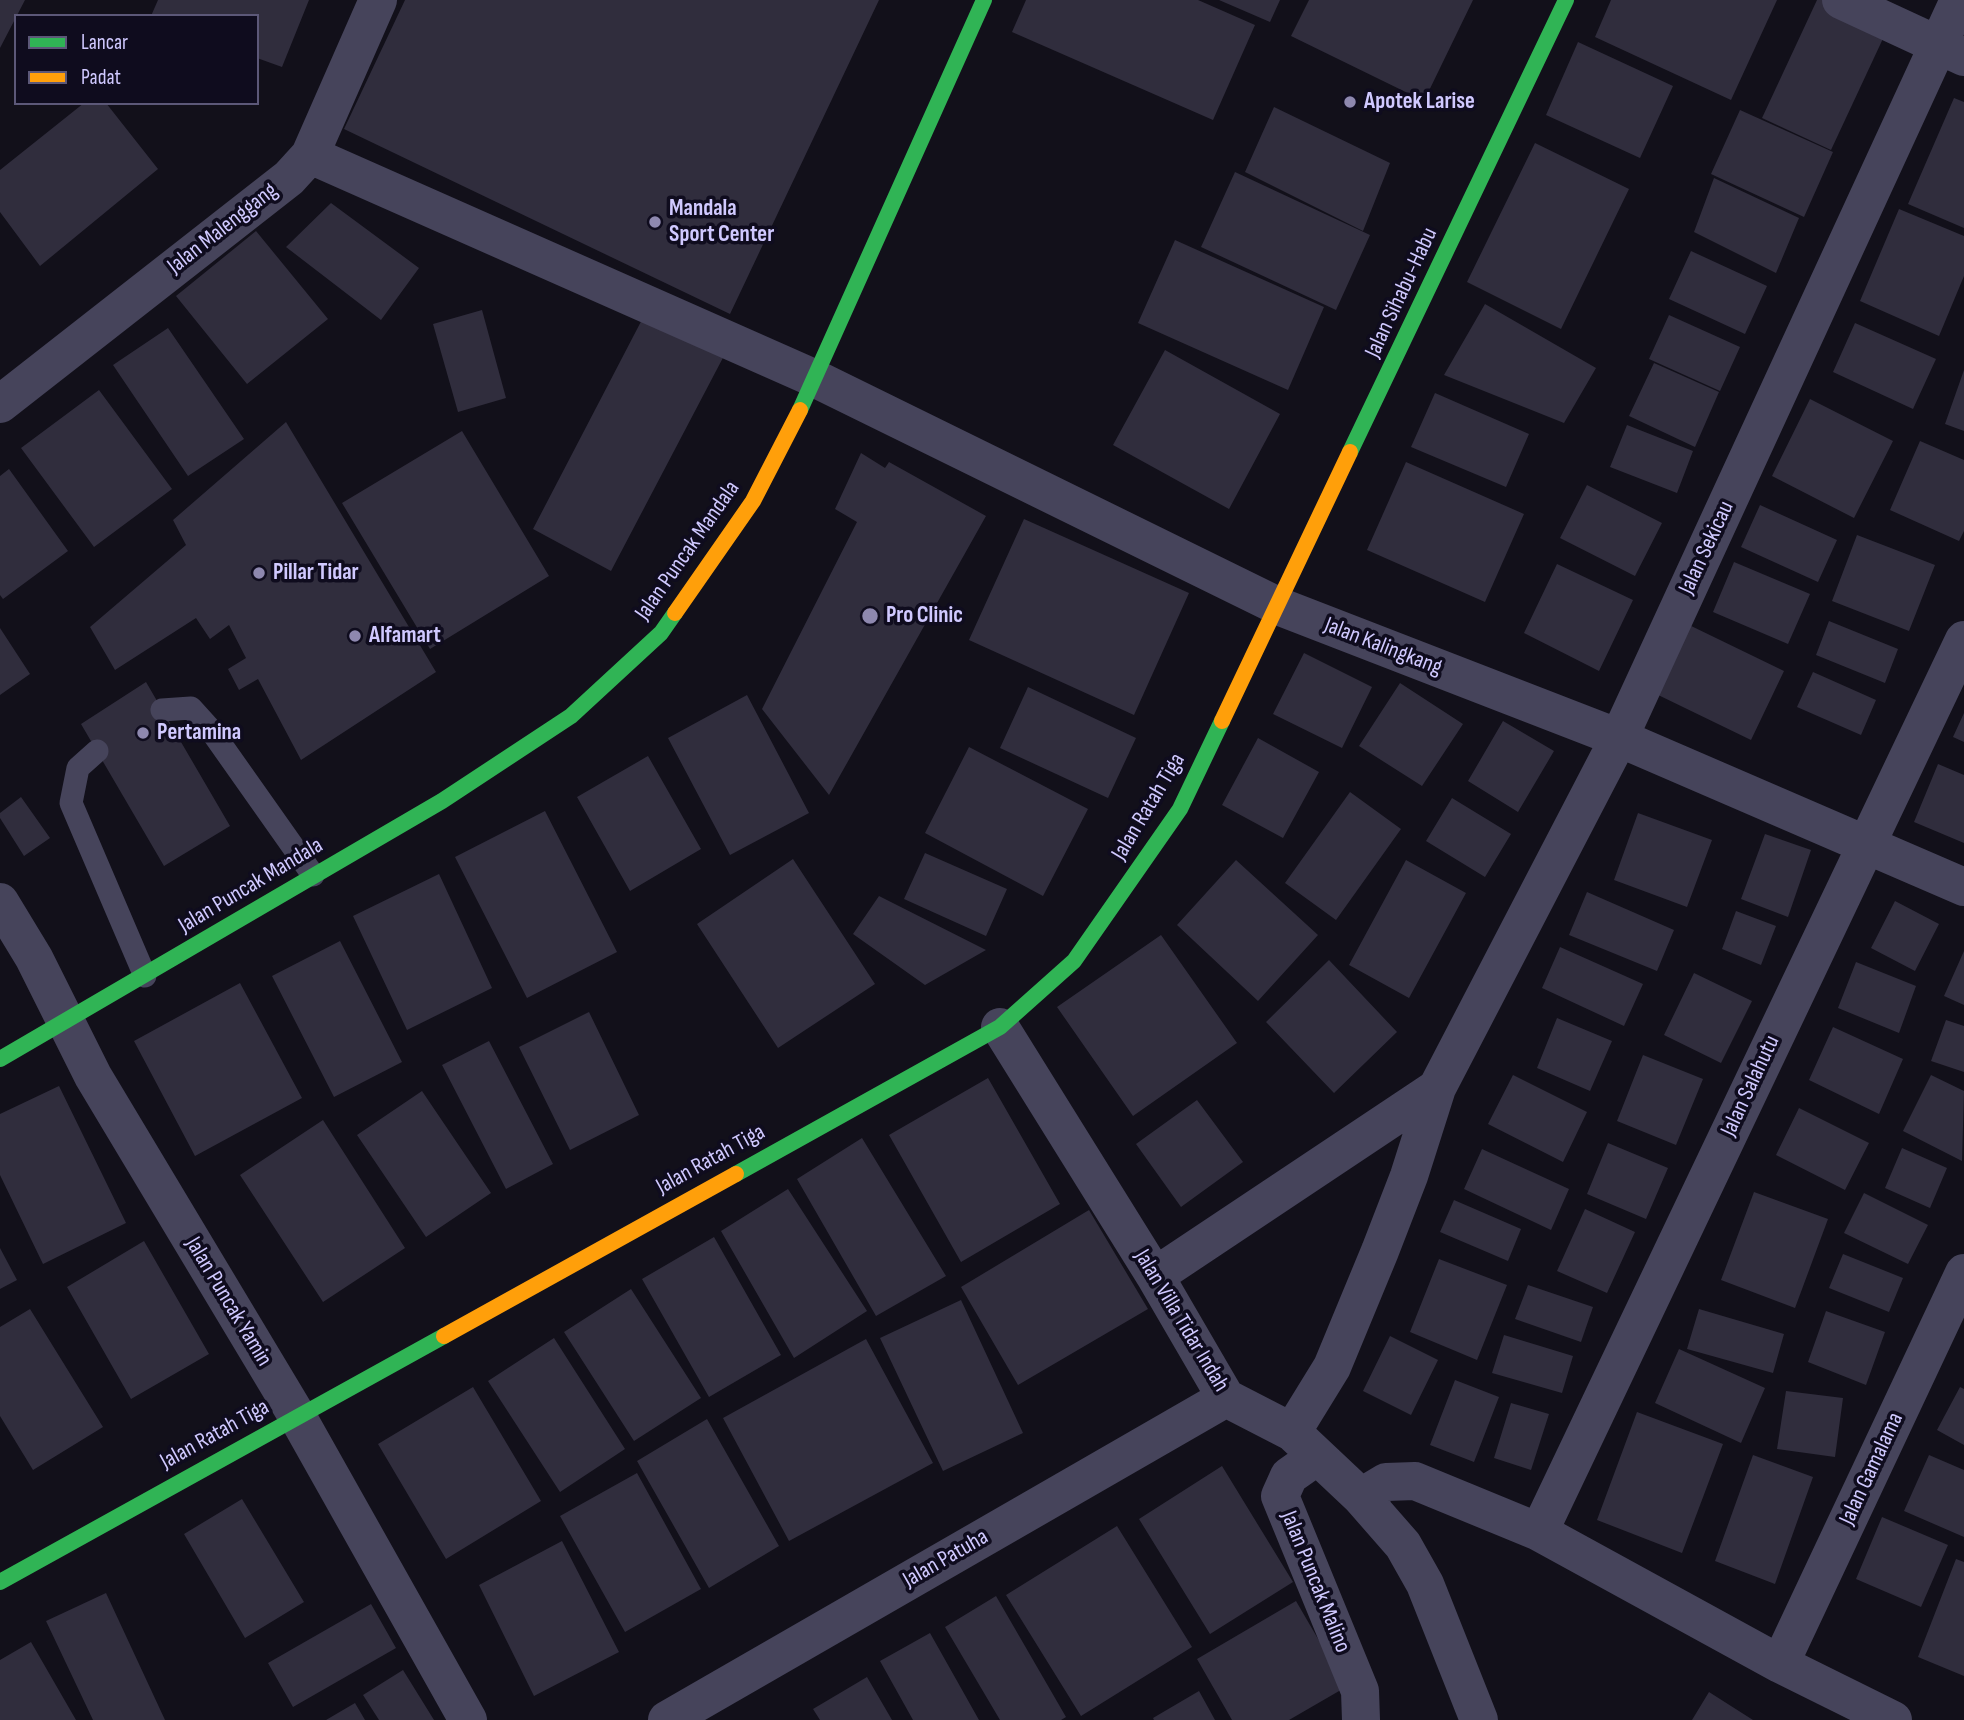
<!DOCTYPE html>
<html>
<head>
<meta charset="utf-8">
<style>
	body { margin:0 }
	#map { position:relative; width:1964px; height:1720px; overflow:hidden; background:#12101a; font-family:"Sofia Sans Condensed",sans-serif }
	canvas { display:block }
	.legend { position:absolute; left:14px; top:14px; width:245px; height:91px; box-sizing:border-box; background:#0f0c1e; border:2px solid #5c5878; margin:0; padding:9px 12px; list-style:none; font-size:21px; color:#d0c9ff }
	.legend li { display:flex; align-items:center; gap:14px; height:35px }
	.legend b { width:35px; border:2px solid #5c5878 }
</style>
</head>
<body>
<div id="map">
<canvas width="1964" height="1720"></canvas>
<ul class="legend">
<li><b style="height:9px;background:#30b455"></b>Lancar</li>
<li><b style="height:9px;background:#ff9f0a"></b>Padat</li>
</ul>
</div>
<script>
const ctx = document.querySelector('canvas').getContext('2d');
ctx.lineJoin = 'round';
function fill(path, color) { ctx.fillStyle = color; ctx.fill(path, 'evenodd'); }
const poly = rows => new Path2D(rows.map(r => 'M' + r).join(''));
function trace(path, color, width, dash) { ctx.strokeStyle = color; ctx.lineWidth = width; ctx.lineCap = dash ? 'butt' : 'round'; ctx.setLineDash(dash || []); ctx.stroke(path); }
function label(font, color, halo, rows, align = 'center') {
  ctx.font = font + ' "Sofia Sans Condensed",sans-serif'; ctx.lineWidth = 7; ctx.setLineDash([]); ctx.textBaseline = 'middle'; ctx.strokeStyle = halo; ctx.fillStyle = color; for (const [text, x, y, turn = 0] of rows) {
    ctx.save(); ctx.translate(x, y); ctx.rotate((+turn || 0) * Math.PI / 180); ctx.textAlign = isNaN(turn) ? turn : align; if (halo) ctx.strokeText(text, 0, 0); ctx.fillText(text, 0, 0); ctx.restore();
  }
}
const building = poly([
	[0,0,25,0,0,48],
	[158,0,309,0,282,67,257,58,257,16,151,16],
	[405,0,879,0,730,314,344,129],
	[1026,0,1198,0,1255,25,1213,120,1012,32],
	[1219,0,1280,0,1270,22],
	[1309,0,1473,0,1424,101,1291,36],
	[1611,0,1777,0,1731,100,1595,37],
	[1817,0,1824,0,1887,30,1831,150,1762,118],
	[1578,42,1673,86,1640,158,1546,115],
	[1954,98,1964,102,1964,228,1908,204],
	[84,103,106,103,158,169,40,266,0,212,0,170],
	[1274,107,1390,163,1363,231,1245,172],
	[1740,110,1833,152,1804,217,1711,174],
	[1535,143,1629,189,1561,329,1467,282],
	[1235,172,1370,235,1336,310,1201,247],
	[1714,178,1799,218,1776,273,1694,232],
	[331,203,419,268,381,320,286,247],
	[1899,209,1964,236,1964,276,1939,336,1860,301],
	[256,231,328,319,247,384,176,296],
	[1175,240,1324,307,1288,390,1138,323],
	[1691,251,1767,286,1745,334,1669,299],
	[1485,304,1596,368,1564,423,1444,375],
	[482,310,506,398,458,412,433,324],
	[647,310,726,352,611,571,533,529],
	[1669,315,1740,347,1720,391,1649,359],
	[1855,323,1936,359,1913,409,1833,372],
	[168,328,244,439,188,476,113,365],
	[1165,350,1280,414,1229,509,1113,445],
	[1654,363,1719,392,1695,447,1629,416],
	[1964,370,1964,431,1945,424],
	[99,390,172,489,94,547,21,448],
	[1435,393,1529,434,1506,487,1411,447],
	[1810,399,1893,441,1854,518,1772,476],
	[286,422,436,672,301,760,258,679,239,690,228,669,246,658,229,625,210,639,196,618,115,670,90,627,186,545,173,520],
	[1627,425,1693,451,1677,493,1610,467],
	[462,431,549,576,430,649,342,503],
	[1920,441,1964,460,1964,531,1959,541,1890,510],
	[861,453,885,468,889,462,986,516,829,795,762,709,857,522,835,509],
	[1406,462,1524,514,1485,602,1367,550],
	[9,469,68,551,3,599,0,595,0,476],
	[1587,485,1662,523,1635,576,1560,538],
	[1760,505,1837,540,1818,582,1741,547],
	[1024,519,1189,593,1134,715,969,640],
	[1857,535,1935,565,1909,631,1832,601],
	[1734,562,1810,594,1788,644,1713,612],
	[1557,564,1633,600,1599,671,1524,633],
	[1829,621,1898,649,1885,683,1816,655],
	[1685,623,1784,671,1751,740,1652,692],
	[0,628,30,674,0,695],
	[1304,653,1372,687,1342,748,1273,714],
	[1813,672,1876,700,1861,735,1797,707],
	[146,682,230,826,164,866,81,724],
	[1400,683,1463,724,1422,786,1359,746],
	[1028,687,1136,738,1108,798,1000,748],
	[747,695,809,813,730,855,668,738],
	[1964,713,1964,742,1953,737],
	[1503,721,1554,751,1518,812,1468,781],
	[1258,738,1319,772,1283,838,1222,805],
	[969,747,1088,809,1043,896,925,833],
	[648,756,701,849,630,891,577,797],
	[1938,764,1964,775,1964,843,1914,822],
	[1350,792,1401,829,1336,920,1285,883],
	[21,797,50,838,24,856,0,818,0,813],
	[1452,798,1511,834,1485,877,1426,841],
	[545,811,617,952,527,998,455,857],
	[1638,813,1712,840,1687,907,1614,880],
	[1765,834,1811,850,1788,917,1741,899],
	[925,853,1007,889,986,936,904,899],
	[793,859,875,984,778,1048,697,924],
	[1236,860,1318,935,1258,1001,1177,925],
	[1406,860,1466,893,1409,998,1349,965],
	[439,874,492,988,407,1030,353,916],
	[1587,892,1674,930,1657,971,1569,935],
	[879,896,986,950,925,985,853,934],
	[1895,901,1939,924,1915,971,1871,948],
	[1736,911,1776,926,1761,965,1722,949],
	[1161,935,1237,1043,1133,1116,1057,1007],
	[340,941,402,1062,334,1097,272,976],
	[1560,947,1643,984,1624,1026,1542,988],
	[1964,951,1964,1005,1944,996],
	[1329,960,1397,1032,1334,1093,1266,1022],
	[1856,962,1916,986,1899,1033,1838,1008],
	[1694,973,1752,1001,1721,1063,1664,1035],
	[240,983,302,1098,195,1156,134,1041],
	[589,1012,639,1115,570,1150,519,1047],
	[1557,1018,1612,1041,1590,1091,1537,1068],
	[1946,1020,1964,1026,1964,1072,1931,1061],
	[1833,1027,1903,1059,1879,1114,1809,1080],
	[489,1041,553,1164,506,1189,442,1065],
	[1643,1055,1703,1079,1676,1145,1617,1121],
	[1513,1075,1587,1112,1563,1162,1488,1124],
	[1931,1075,1964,1091,1962,1161,1903,1131],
	[988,1078,1060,1204,961,1262,889,1135],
	[59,1086,126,1223,43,1264,0,1175,0,1114],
	[422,1091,491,1193,426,1237,357,1135],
	[1197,1100,1243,1162,1181,1207,1136,1144],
	[1799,1108,1869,1143,1845,1190,1776,1155],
	[323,1120,405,1248,323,1302,240,1175],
	[862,1138,946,1276,876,1316,797,1179],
	[1608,1143,1668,1168,1646,1219,1587,1194],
	[1902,1148,1947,1168,1930,1208,1885,1188],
	[1482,1149,1569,1189,1551,1230,1464,1189],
	[788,1189,867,1311,794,1358,721,1231],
	[1754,1192,1828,1219,1795,1308,1721,1280],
	[1864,1193,1928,1225,1908,1264,1844,1233],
	[1454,1200,1521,1229,1508,1261,1440,1232],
	[1585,1209,1635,1232,1607,1293,1557,1271],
	[1089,1210,1148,1309,1018,1385,961,1287],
	[714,1237,781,1355,709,1397,642,1279],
	[144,1241,209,1354,131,1399,67,1287],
	[0,1248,17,1280,0,1289],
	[1843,1254,1903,1278,1889,1312,1829,1288],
	[1439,1259,1507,1285,1477,1360,1410,1332],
	[1528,1285,1593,1307,1581,1342,1515,1319],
	[631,1289,701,1398,634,1441,564,1332],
	[961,1300,1023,1433,943,1471,880,1338],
	[30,1309,103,1427,33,1470,0,1416,0,1327],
	[1699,1309,1784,1334,1773,1373,1687,1349],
	[1826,1311,1885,1332,1866,1385,1808,1362],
	[1504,1335,1573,1356,1562,1393,1492,1373],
	[1390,1336,1438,1360,1411,1415,1363,1391],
	[554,1338,625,1449,560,1492,488,1381],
	[866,1339,933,1463,789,1541,723,1418],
	[1679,1349,1765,1388,1741,1443,1655,1403],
	[1455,1380,1499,1397,1474,1462,1430,1445],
	[473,1387,541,1501,446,1559,378,1444],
	[1960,1387,1964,1389,1964,1445,1937,1430],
	[1786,1391,1843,1398,1835,1457,1777,1449],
	[1511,1403,1549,1414,1531,1470,1494,1458],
	[1637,1412,1723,1444,1682,1553,1597,1520],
	[707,1419,779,1546,709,1588,637,1461],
	[1753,1455,1813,1477,1775,1584,1715,1561],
	[1929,1455,1964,1470,1964,1537,1904,1511],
	[1222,1466,1293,1582,1210,1634,1139,1519],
	[637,1473,701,1589,625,1632,560,1516],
	[242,1499,304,1602,245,1638,184,1534],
	[1882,1517,1948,1545,1921,1607,1856,1579],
	[1117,1526,1192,1647,1081,1716,1006,1595],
	[562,1541,619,1652,534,1696,479,1585],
	[1956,1559,1964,1562,1964,1676,1918,1657],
	[106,1593,165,1720,93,1720,46,1621],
	[996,1596,1066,1717,1061,1720,1000,1720,945,1627],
	[1296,1601,1346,1687,1289,1720,1232,1720,1197,1659],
	[371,1604,396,1648,293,1707,268,1663],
	[930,1633,979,1720,913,1720,880,1661],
	[31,1642,76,1720,0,1720,0,1660],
	[403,1670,434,1720,379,1720,363,1695],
	[867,1677,892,1720,820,1720,813,1709],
	[1199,1691,1215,1720,1154,1720,1153,1718],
	[1709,1692,1753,1720,1692,1720],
	[355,1703,365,1720,326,1720]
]);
const lane = poly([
	[162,710,191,708,210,729,313,875],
	[97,751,78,768,71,803,145,976]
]);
const street = poly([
	[1841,0,1964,57],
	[310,155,816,379,1278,606,1619,738,1964,887],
	[0,404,289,178,310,155,378,0],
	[0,902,34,958,93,1076,297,1416,468,1720],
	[1000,1027,1155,1276,1226,1398,1292,1432,1361,1497,1403,1545,1425,1584,1479,1720],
	[1437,1088,1619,738,1959,0],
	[1155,1276,1437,1088,1409,1176,1380,1251,1332,1367,1292,1432],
	[1316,1457,1289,1476,1280,1496,1360,1691,1361,1720],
	[1361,1497,1386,1482,1415,1481,1539,1532,1780,1664,1893,1720],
	[1539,1532,1964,640],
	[1780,1664,1964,1273],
	[667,1720,1226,1398]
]);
const fast = poly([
	[800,410,984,0],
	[1350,452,1566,0],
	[0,1059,442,801,571,716,661,633,675,613],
	[736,1174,1000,1027,1074,961,1180,809,1222,721],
	[0,1582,444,1336]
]);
const slow = poly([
	[675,613,753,501,800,410],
	[1222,721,1350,452],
	[444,1336,736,1174]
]);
const markers = [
	[1350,102,7,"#8e88af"],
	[655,222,7,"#8e88af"],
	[259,573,7,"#8e88af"],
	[870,616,9,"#8e88af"],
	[355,636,7,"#8e88af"],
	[143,733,7,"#8e88af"]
];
const poiNames = [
	["Apotek Larise",1364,102],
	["Mandala",669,209],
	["Sport Center",669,235],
	["Pillar Tidar",273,573],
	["Pro Clinic",886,616],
	["Alfamart",369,636],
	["Pertamina",157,733]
];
const streetNames = [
	["Jalan Malenggang",223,229,-38],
	["Jalan Sihabu-Habu",1402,293,-65],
	["Jalan Sekicau",1707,548,-65],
	["Jalan Puncak Mandala",688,551,-55],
	["Jalan Kalingkang",1383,647,21],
	["Jalan Ratah Tiga",1149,807,-59],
	["Jalan Puncak Mandala",251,886,-31],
	["Jalan Salahutu",1751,1086,-65],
	["Jalan Ratah Tiga",711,1160,-29],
	["Jalan Puncak Yamin",228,1302,59],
	["Jalan Villa Tidar Indah",1181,1321,59],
	["Jalan Ratah Tiga",215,1435,-29],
	["Jalan Gamalama",1872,1469,-65],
	["Jalan Patuha",946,1559,-30],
	["Jalan Puncak Malino",1315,1582,68]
];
fill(building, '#302d3d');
trace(lane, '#46445b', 23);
trace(street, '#46445b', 38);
trace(fast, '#30b455', 16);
trace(slow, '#ff9f0a', 16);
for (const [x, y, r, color] of markers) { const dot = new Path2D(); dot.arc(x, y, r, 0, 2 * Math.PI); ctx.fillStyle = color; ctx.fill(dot); trace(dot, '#0f0c1e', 2.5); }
label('bold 23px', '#d0c9ff', '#0f0c1e', poiNames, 'left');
label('23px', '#d0c9ff', '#0f0c1e', streetNames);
</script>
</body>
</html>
